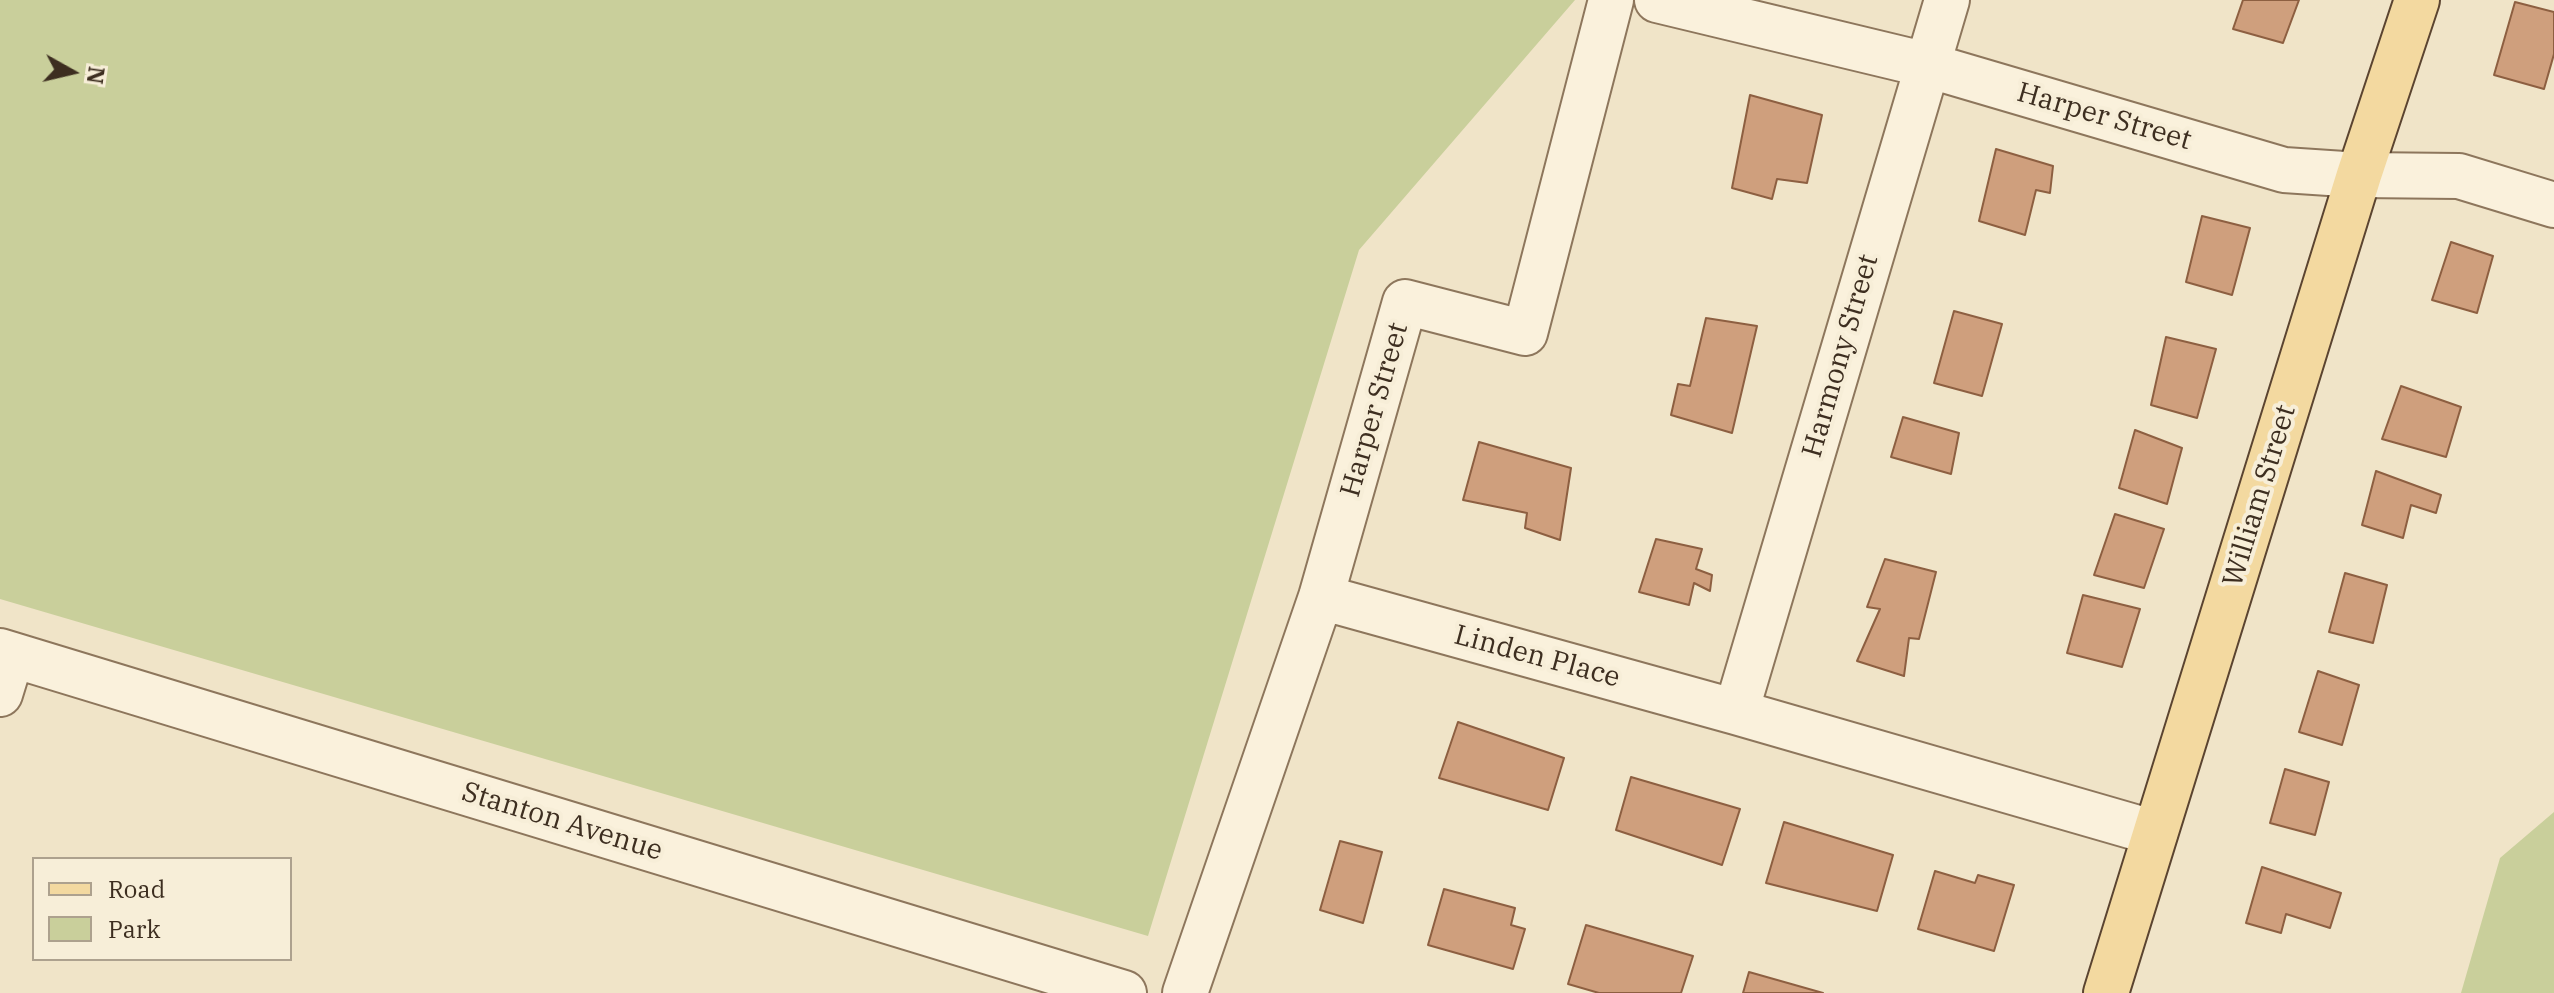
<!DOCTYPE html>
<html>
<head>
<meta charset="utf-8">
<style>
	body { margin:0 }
	#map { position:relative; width:2554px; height:993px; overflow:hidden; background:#f0e4c8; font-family:"IBM Plex Serif",serif }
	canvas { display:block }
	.legend { position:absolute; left:32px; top:857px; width:260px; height:104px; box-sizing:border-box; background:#f7eed8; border:2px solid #ada18e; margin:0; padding:10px 14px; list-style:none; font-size:24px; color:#3d2e20 }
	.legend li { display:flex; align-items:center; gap:16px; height:40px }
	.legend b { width:40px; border:2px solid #ada18e }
	.north { position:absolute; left:32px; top:32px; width:80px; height:80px; -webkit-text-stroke:6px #f7eed8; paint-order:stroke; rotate:98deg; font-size:22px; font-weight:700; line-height:32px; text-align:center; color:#3d2e20 }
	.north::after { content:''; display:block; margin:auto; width:28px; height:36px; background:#3d2e20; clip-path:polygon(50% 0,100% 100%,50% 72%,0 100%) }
</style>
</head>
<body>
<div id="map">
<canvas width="2554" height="993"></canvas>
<ul class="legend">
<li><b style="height:10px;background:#f3d9a0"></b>Road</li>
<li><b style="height:22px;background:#c9cf9b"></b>Park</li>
</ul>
<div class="north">N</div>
</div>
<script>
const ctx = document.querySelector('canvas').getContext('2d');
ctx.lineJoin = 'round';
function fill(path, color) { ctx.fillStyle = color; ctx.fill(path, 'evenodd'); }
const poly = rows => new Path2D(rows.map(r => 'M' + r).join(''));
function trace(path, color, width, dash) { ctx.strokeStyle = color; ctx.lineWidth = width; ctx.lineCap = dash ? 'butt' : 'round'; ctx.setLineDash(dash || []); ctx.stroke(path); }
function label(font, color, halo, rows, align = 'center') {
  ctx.font = font + ' "IBM Plex Serif",serif'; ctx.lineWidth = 8; ctx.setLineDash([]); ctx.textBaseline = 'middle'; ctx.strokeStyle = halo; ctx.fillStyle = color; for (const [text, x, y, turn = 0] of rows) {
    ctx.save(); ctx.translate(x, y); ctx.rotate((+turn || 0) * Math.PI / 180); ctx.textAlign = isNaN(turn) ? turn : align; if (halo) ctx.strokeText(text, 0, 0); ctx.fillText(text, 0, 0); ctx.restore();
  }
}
const green = poly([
	[0,0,1575,0,1359,250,1148,936,0,599],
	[2554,812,2554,993,2461,993,2500,858]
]);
const building = poly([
	[2243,0,2299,0,2283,43,2233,29,2243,0],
	[2515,2,2554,12,2554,54,2544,89,2494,75,2515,2],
	[1750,95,1822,115,1807,183,1777,179,1772,199,1732,188,1750,95],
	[1996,149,2053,166,2050,193,2036,190,2025,235,1979,221,1996,149],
	[2202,216,2250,228,2232,295,2186,282,2202,216],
	[2451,242,2493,256,2477,313,2432,300,2451,242],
	[1954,311,2002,324,1982,396,1934,383,1954,311],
	[1706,318,1757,326,1732,433,1671,415,1678,384,1690,386,1706,318],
	[2166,337,2216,349,2197,418,2151,405,2166,337],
	[2401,386,2461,407,2446,457,2382,439,2401,386],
	[1903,417,1959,433,1951,474,1891,457,1903,417],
	[2135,430,2182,448,2167,504,2119,488,2135,430],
	[1479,442,1571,468,1560,540,1525,528,1527,513,1463,500,1479,442],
	[2376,471,2441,495,2436,513,2411,505,2403,538,2362,525,2376,471],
	[2115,514,2164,529,2144,588,2094,575,2115,514],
	[1656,539,1702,549,1696,569,1712,575,1710,591,1694,583,1689,605,1639,592,1656,539],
	[1885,559,1936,572,1919,639,1909,638,1904,676,1857,661,1880,609,1867,607,1885,559],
	[2345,573,2387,585,2373,643,2329,632,2345,573],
	[2083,595,2140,609,2122,667,2067,653,2083,595],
	[2318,671,2359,685,2342,745,2299,732,2318,671],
	[1458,722,1564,758,1548,810,1439,778,1458,722],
	[2285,769,2329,782,2315,835,2270,823,2285,769],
	[1631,777,1740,809,1722,865,1616,830,1631,777],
	[1784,822,1893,855,1877,911,1766,883,1784,822],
	[1340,841,1382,852,1363,923,1320,910,1340,841],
	[2262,867,2341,893,2330,928,2286,914,2281,933,2246,923,2262,867],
	[1935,871,1975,883,1978,875,2014,885,1994,951,1918,929,1935,871],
	[1444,889,1515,908,1511,925,1525,929,1513,969,1428,945,1444,889],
	[1586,925,1693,956,1681,993,1599,993,1568,984,1586,925],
	[1749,972,1823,993,1743,993,1749,972]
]);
const minor = poly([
	[1657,0,1927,65,2284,170,2359,175,2459,176,2554,205],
	[1321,597,1736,712,2155,833],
	[0,651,1124,993],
	[0,694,12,655],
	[1736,712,1947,0],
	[1185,993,1321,597,1405,302,1525,333,1611,0]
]);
const major = poly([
	[2106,993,2359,175,2417,0]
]);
const streetNames = [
	["Harper Street",2104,117,16],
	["Harmony Street",1841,356,-74],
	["Harper Street",1375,410,-74],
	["William Street",2260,496,-73],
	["Linden Place",1537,657,15],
	["Stanton Avenue",562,822,17]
];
fill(green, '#c9cf9b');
fill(building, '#cf9f7d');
trace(building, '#8d5f41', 2);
trace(minor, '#8d765c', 48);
trace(major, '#5b4430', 48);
trace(minor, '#faf1dc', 44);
trace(major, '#f3d9a0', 44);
label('28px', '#3d2e20', '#f7eed8', streetNames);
</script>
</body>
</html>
